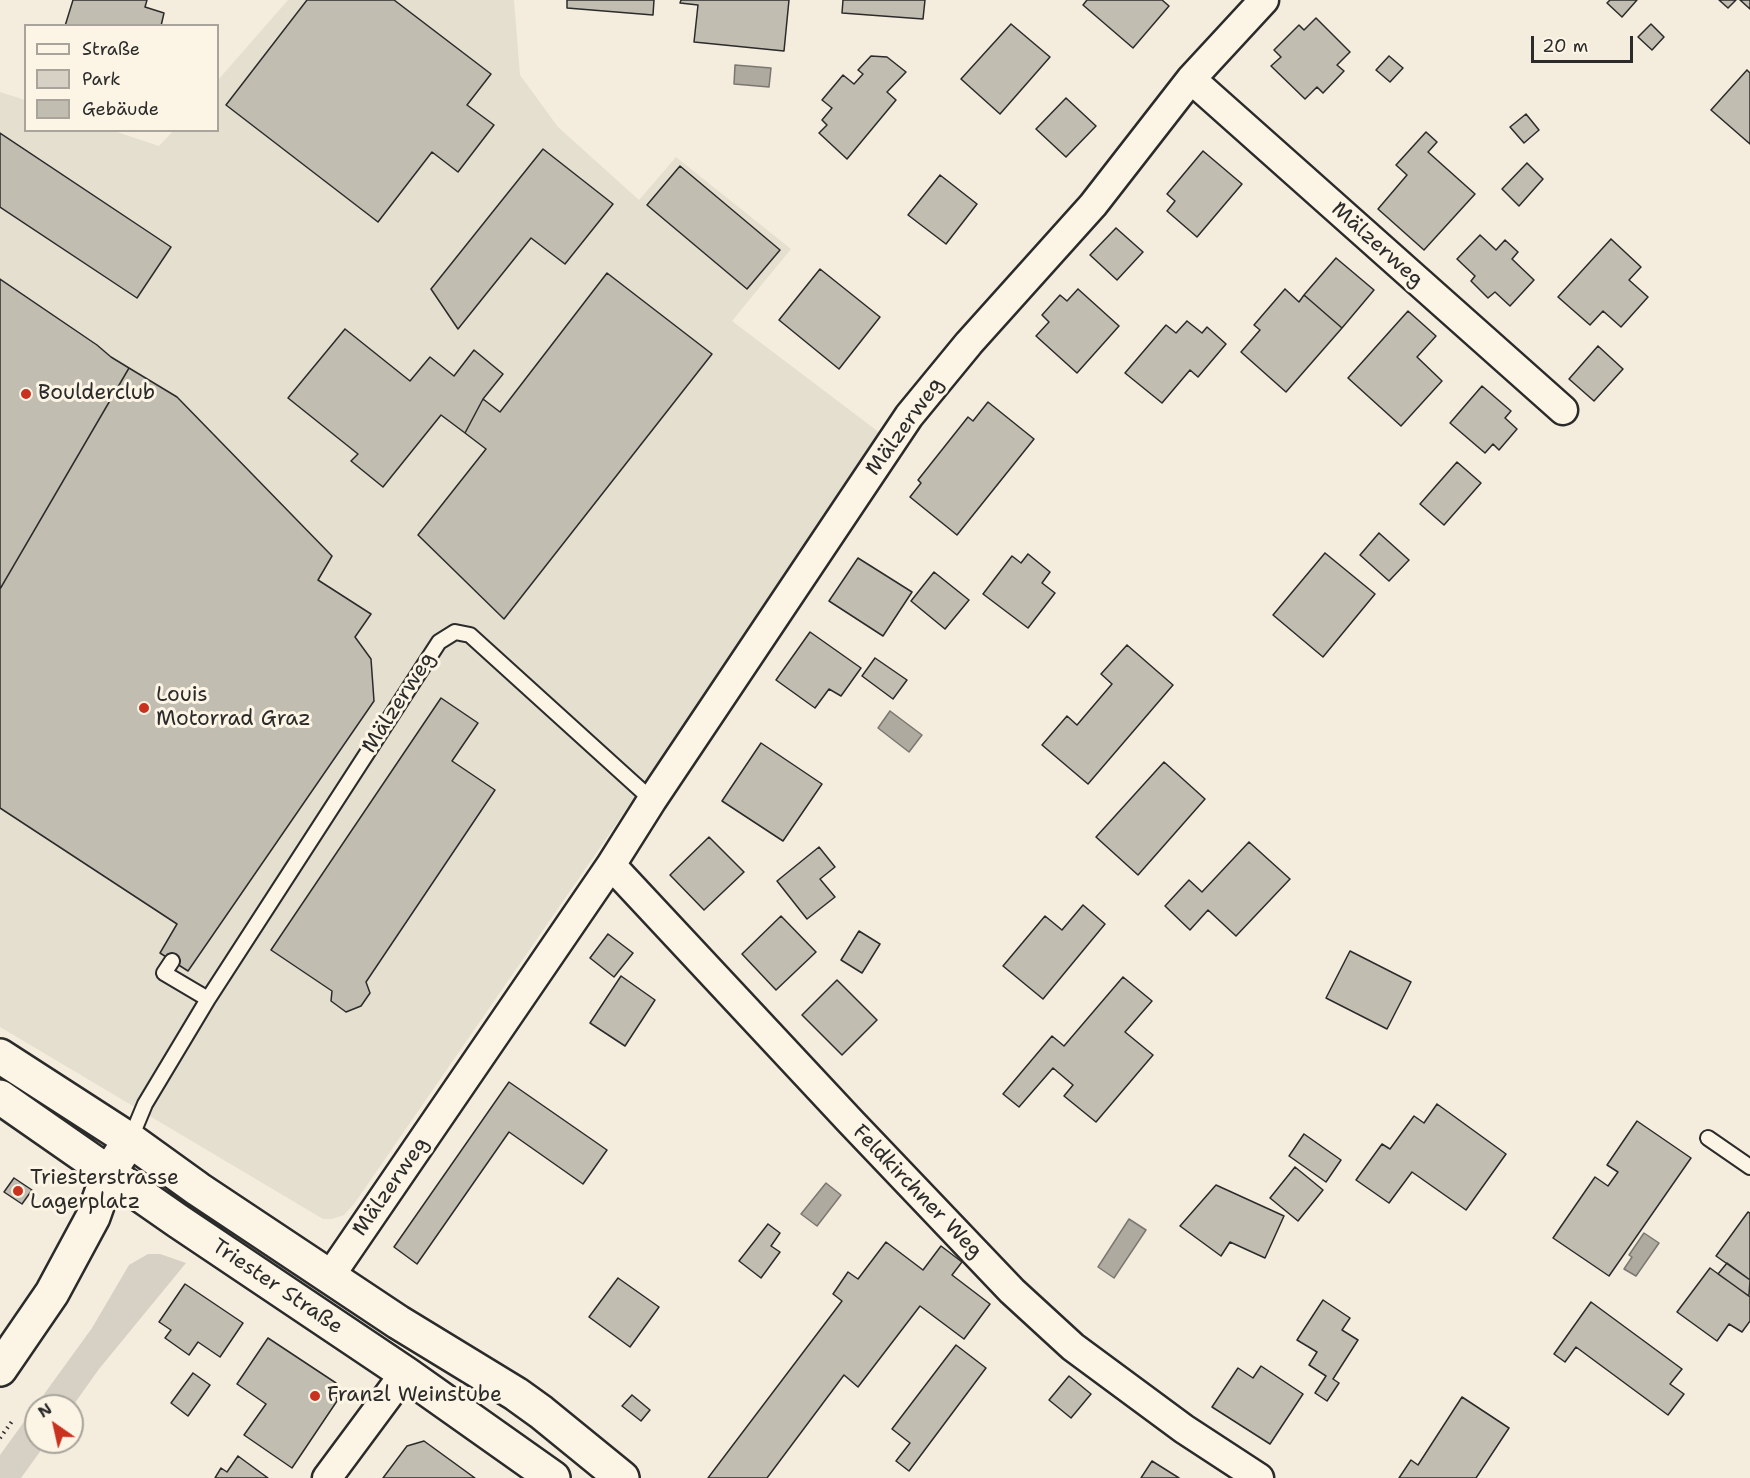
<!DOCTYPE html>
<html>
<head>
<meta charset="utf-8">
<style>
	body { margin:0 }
	#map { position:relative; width:1750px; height:1478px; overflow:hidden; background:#f4edde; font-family:"Shantell Sans",sans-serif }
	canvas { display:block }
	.legend { position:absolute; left:24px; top:24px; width:195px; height:108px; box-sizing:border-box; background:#fcf5e5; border:2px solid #a8a49b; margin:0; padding:8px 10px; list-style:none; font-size:18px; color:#2b2b2b }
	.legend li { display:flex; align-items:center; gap:12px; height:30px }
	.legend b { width:30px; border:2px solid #a8a49b }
	.north { position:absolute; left:24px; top:1394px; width:60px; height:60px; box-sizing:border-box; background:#fcf5e5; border:2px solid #a8a49b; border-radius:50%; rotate:326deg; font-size:16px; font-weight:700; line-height:24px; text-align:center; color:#2b2b2b }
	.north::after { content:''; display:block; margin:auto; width:21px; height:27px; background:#c8321e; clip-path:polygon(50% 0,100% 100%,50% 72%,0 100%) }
	.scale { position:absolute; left:1531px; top:36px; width:102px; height:27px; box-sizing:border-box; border:3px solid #2b2b2b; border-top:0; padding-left:8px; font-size:18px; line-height:21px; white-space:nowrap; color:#2b2b2b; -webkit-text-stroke:4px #fcf5e5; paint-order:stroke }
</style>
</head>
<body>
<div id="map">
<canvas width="1750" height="1478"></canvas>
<ul class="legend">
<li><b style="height:8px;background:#fcf5e5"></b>Straße</li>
<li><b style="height:16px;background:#d6d1c4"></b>Park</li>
<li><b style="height:16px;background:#c2bdb1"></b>Gebäude</li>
</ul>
<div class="north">N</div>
<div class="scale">20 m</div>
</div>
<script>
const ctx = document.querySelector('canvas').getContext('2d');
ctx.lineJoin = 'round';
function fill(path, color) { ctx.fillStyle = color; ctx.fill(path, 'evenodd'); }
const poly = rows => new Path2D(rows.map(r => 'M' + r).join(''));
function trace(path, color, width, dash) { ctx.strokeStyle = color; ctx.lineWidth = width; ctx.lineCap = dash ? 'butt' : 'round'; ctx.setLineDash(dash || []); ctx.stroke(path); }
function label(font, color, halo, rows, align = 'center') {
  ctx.font = font + ' "Shantell Sans",sans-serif'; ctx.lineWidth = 6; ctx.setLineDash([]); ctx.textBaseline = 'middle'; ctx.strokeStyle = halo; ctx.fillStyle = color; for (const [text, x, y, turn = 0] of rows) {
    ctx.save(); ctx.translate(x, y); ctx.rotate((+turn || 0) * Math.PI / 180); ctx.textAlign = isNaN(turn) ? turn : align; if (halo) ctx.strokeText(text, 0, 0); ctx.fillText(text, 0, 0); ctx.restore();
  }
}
const built = poly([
	[288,0,514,0,520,75,558,127,639,200,676,157,791,249,732,321,884,436,354,1204,344,1215,332,1219,323,1219,0,1027,0,92,25,100,26,130,114,131,159,146,173,131,218,130,218,80]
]);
const green = poly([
	[148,1254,160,1254,186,1263,99,1369,72,1407,36,1406,36,1442,47,1442,21,1478,0,1478,0,1455,92,1328,129,1265]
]);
const water = poly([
	[735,65,771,68,769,87,734,84,735,65],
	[890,711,922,735,909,752,878,728,890,711],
	[826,1183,841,1195,817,1226,801,1214,826,1183],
	[1129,1219,1146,1230,1114,1278,1098,1267,1129,1219],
	[1644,1233,1659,1243,1636,1276,1624,1269,1632,1257,1629,1255,1644,1233]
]);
const building = poly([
	[73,0,147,0,145,7,164,13,161,26,65,26,73,0],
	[307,0,394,0,491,74,467,105,494,125,458,172,432,152,378,222,226,105,307,0],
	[567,0,654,0,653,15,567,8,567,0],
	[681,0,789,0,784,51,694,42,698,5,680,3,681,0],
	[843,0,925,0,923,19,842,13,843,0],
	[1087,0,1162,0,1169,6,1133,48,1083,5,1087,0],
	[1610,0,1637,0,1622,17,1607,3,1610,0],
	[1719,0,1736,0,1728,8,1719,0],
	[1740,0,1750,0,1750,9,1740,0],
	[1316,18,1350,52,1337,65,1344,71,1323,93,1317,87,1305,99,1271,66,1281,57,1274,50,1299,25,1304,30,1316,18],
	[1011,24,1050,57,1000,114,961,79,1011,24],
	[1651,24,1664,37,1652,50,1638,37,1651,24],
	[871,56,887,57,906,72,887,92,896,100,847,159,819,133,827,125,822,120,832,108,822,100,843,75,854,84,863,74,858,70,871,56],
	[1389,56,1403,68,1390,82,1376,70,1389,56],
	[1747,70,1750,73,1750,144,1711,110,1747,70],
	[1066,98,1096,126,1066,157,1036,129,1066,98],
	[1526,114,1539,130,1524,143,1510,127,1526,114],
	[1426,132,1437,142,1428,152,1475,194,1424,250,1378,209,1407,175,1396,165,1426,132],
	[0,133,171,247,137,298,0,207,0,133],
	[543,149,613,204,565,264,531,238,458,329,431,289,543,149],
	[1203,151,1242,184,1197,237,1167,211,1175,201,1167,194,1203,151],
	[1527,163,1543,179,1519,206,1502,189,1527,163],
	[680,166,780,250,747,289,647,205,680,166],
	[940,175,977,204,946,244,908,215,940,175],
	[1116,228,1143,252,1117,280,1090,255,1116,228],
	[1480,235,1496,250,1505,240,1518,252,1512,259,1534,280,1510,306,1495,292,1488,298,1471,281,1475,276,1457,259,1480,235],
	[1611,239,1641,267,1629,280,1648,297,1621,327,1603,311,1590,325,1558,297,1611,239],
	[1336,258,1374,290,1342,328,1304,295,1336,258],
	[820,269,880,317,839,369,779,320,820,269],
	[607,273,712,354,504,619,418,535,486,449,465,433,483,399,500,412,607,273],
	[0,279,97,345,111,357,129,368,0,589,0,279],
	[1078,289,1119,326,1077,373,1036,336,1049,322,1042,315,1060,295,1067,301,1078,289],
	[1285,289,1299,302,1304,295,1342,328,1286,392,1241,352,1260,330,1254,325,1285,289],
	[1408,311,1436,336,1417,357,1442,381,1401,426,1348,378,1408,311],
	[1187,321,1202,333,1207,327,1226,344,1198,377,1190,370,1162,403,1125,373,1166,325,1176,333,1187,321],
	[345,329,410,381,430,357,454,376,474,350,503,374,483,399,465,433,441,415,383,487,351,461,358,454,288,398,345,329],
	[1598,346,1623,369,1594,401,1569,379,1598,346],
	[129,368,177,397,332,556,318,580,371,614,355,637,371,659,374,701,188,971,160,953,177,924,0,808,0,589,129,368],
	[1482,386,1511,411,1505,418,1517,429,1499,450,1493,444,1485,453,1450,423,1482,386],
	[988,402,1034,439,957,535,910,497,921,483,918,480,968,417,973,421,988,402],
	[1457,462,1481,483,1444,525,1420,504,1457,462],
	[1379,533,1409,560,1389,581,1360,555,1379,533],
	[1325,553,1375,594,1323,657,1273,615,1325,553],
	[1028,554,1050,572,1042,583,1055,593,1028,628,983,594,1012,556,1021,563,1028,554],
	[858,558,912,592,883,636,829,601,858,558],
	[934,572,969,600,945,629,911,601,934,572],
	[810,632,861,668,841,696,829,689,815,708,776,680,810,632],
	[1127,645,1173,685,1088,784,1042,745,1067,716,1077,725,1112,684,1101,674,1127,645],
	[875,658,907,680,893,699,862,676,875,658],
	[441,698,478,723,452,761,495,790,366,982,370,993,361,1006,346,1012,331,1001,332,991,271,950,441,698],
	[761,743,822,784,783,841,722,801,761,743],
	[1164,762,1205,799,1138,875,1096,837,1164,762],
	[709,837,744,872,704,910,670,875,709,837],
	[1249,842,1290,879,1236,936,1208,910,1190,930,1165,906,1189,880,1202,892,1249,842],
	[819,847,835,867,820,879,835,897,807,919,777,881,819,847],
	[1083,905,1105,924,1043,999,1003,966,1045,916,1062,930,1083,905],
	[781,916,816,952,776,990,742,954,781,916],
	[859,931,880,944,862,973,841,960,859,931],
	[608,934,633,953,614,977,590,958,608,934],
	[1350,951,1411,982,1387,1029,1326,998,1350,951],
	[621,976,655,1000,625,1046,590,1023,621,976],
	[1123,977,1152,1001,1125,1032,1153,1055,1096,1122,1064,1096,1073,1085,1053,1068,1019,1107,1003,1094,1052,1036,1064,1046,1123,977],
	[837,980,877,1020,842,1055,802,1015,837,980],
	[509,1082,607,1150,583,1184,509,1132,417,1264,394,1247,509,1082],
	[1437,1104,1506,1154,1466,1210,1412,1172,1389,1203,1356,1180,1382,1144,1390,1149,1414,1116,1424,1123,1437,1104],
	[1637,1121,1691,1158,1609,1276,1553,1238,1595,1177,1608,1186,1618,1172,1607,1165,1637,1121],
	[1304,1134,1341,1160,1326,1182,1289,1156,1304,1134],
	[1295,1167,1323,1190,1298,1221,1270,1198,1295,1167],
	[14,1178,32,1190,22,1204,4,1192,14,1178],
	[1216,1185,1284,1216,1265,1258,1230,1242,1221,1256,1180,1226,1216,1185],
	[1748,1212,1750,1213,1750,1280,1716,1256,1748,1212],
	[768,1224,780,1233,771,1246,780,1252,761,1278,739,1261,768,1224],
	[886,1242,923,1270,941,1246,962,1262,952,1275,990,1304,964,1339,920,1306,858,1387,844,1375,767,1478,708,1478,842,1301,833,1294,848,1272,858,1279,886,1242],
	[1727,1263,1750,1280,1749,1296,1718,1274,1727,1263],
	[1710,1268,1750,1297,1750,1321,1742,1332,1729,1324,1717,1341,1677,1312,1710,1268],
	[618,1278,659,1307,630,1347,589,1317,618,1278],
	[185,1284,243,1323,220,1357,198,1342,189,1355,165,1338,171,1330,159,1322,185,1284],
	[1323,1300,1350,1318,1342,1330,1358,1340,1333,1379,1339,1383,1327,1401,1315,1393,1326,1376,1309,1365,1317,1352,1297,1340,1323,1300],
	[1591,1302,1682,1369,1670,1384,1684,1394,1668,1415,1576,1347,1565,1362,1554,1354,1591,1302],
	[268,1338,336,1383,337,1401,292,1468,244,1435,266,1404,237,1384,268,1338],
	[956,1345,986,1368,909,1471,896,1461,910,1443,892,1429,956,1345],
	[1261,1366,1303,1394,1270,1444,1212,1407,1238,1368,1253,1378,1261,1366],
	[193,1373,210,1385,188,1416,171,1403,193,1373],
	[1069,1376,1091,1394,1071,1418,1049,1400,1069,1376],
	[632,1395,650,1410,641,1421,622,1406,632,1395],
	[1462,1397,1509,1428,1476,1478,1399,1478,1411,1460,1418,1465,1462,1397],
	[424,1441,475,1478,383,1478,407,1446,424,1441],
	[238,1456,268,1478,215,1478,221,1468,227,1472,238,1456],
	[1152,1461,1179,1478,1141,1478,1152,1461]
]);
const path = poly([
	[0,1438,13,1420]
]);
const service = poly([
	[172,961,164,973,208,999],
	[1708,1138,1750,1167],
	[130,1140,145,1104,208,999,439,642,455,632,470,635,652,800]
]);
const minor = poly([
	[1191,79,1563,410],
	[611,865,850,1121,1012,1291,1073,1347,1184,1429,1259,1478],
	[330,1276,611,865,652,800,909,416,969,343,1093,205,1191,79,1264,0],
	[327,1478,396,1385,406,1374]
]);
const secondary = poly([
	[0,1369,52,1293,93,1217,109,1172,130,1140]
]);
const primary = poly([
	[0,1056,130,1140,198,1189,398,1322,516,1394,541,1412,622,1478],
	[0,1097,178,1221,406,1374,553,1478]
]);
const markers = [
	[26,394,6,"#c8321e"],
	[144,708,6,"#c8321e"],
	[18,1191,6,"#c8321e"],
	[315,1396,6,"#c8321e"]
];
const streetNames = [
	["Mälzerweg",1377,245,42],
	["Mälzerweg",905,427,-54],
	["Mälzerweg",399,703,-57],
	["Mälzerweg",391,1187,-55],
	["Feldkirchner Weg",917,1192,46],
	["Triester Straße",277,1287,34]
];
const poiNames = [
	["Boulderclub",38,394],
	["Louis",156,696],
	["Motorrad Graz",156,720],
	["Triesterstrasse",30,1179],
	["Lagerplatz",30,1203],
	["Franzl Weinstube",327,1396]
];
fill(built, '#e5dfd0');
fill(green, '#d6d1c4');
fill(water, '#afaaa0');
trace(water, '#7a7771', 1.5);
fill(building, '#c2bdb1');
trace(building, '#2b2b2b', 1.5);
trace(service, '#2b2b2b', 18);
trace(minor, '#2b2b2b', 33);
trace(secondary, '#2b2b2b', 38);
trace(primary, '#2b2b2b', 38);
trace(path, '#2b2b2b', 4, [1.5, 4.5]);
trace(service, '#fcf5e5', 14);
trace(minor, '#fcf5e5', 28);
trace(secondary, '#fcf5e5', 33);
trace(primary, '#fcf5e5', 33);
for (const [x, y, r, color] of markers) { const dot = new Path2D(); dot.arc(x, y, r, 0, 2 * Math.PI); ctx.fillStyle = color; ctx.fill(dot); trace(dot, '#fcf5e5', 2); }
label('21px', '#2b2b2b', '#fcf5e5', streetNames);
label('21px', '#2b2b2b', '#fcf5e5', poiNames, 'left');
</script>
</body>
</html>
